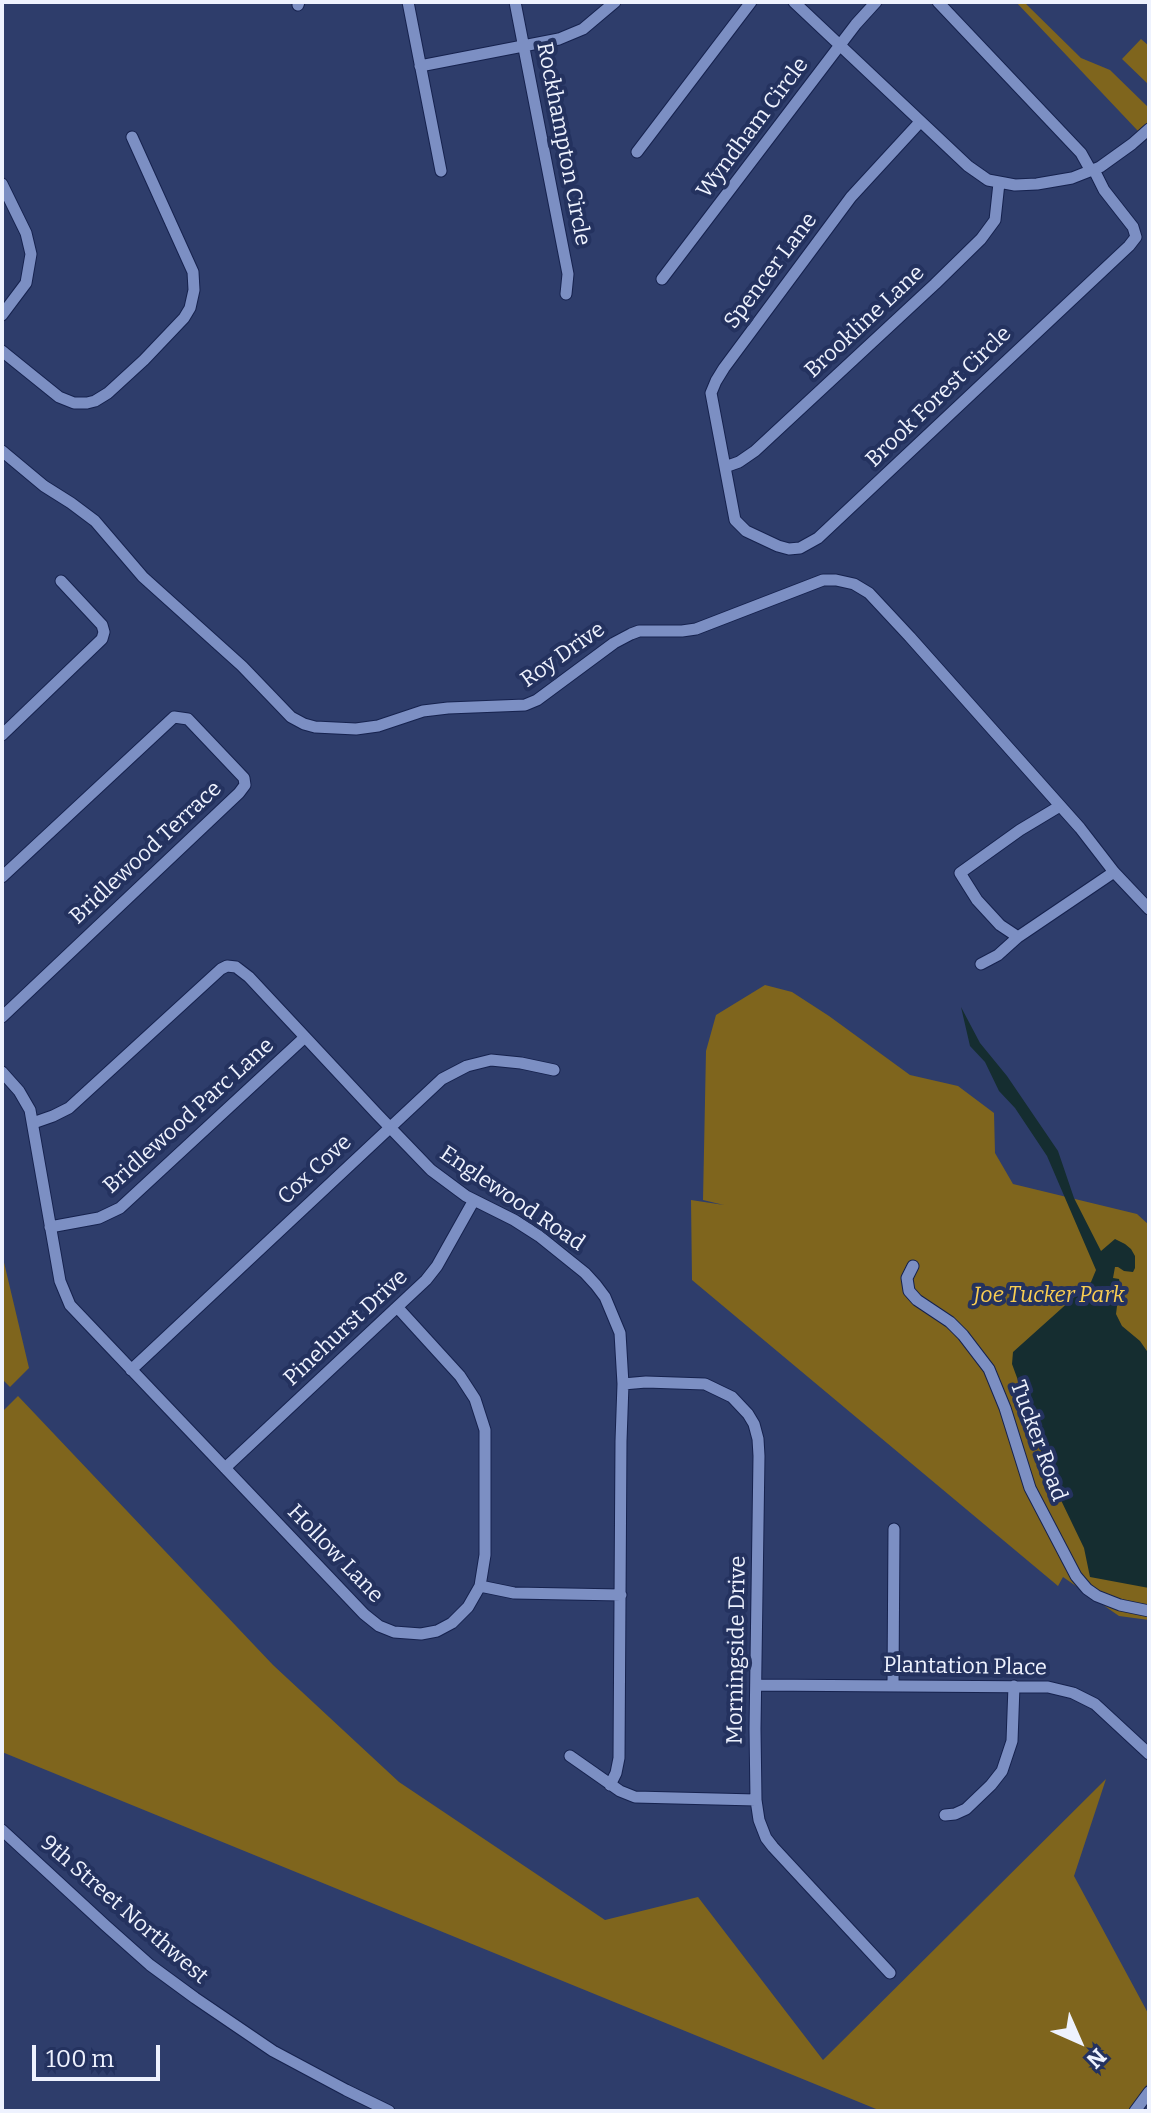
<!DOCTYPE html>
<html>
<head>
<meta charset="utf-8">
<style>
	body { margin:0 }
	#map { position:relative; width:1151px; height:2113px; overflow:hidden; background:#2e3d6b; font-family:Bitter,serif }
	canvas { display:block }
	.frame { position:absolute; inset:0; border:4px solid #eef2fe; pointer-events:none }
	.north { position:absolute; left:1039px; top:2001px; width:80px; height:80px; -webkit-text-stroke:6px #24325f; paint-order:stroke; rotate:135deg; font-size:22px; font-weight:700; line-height:32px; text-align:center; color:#eef2fe }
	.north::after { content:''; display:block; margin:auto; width:28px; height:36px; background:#eef2fe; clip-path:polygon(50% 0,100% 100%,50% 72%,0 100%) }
	.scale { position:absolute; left:32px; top:2045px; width:128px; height:36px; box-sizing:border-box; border:4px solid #eef2fe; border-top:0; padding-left:10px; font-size:24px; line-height:28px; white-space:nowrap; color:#eef2fe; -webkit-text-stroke:6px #24325f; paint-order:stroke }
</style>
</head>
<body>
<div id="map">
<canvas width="1151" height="2113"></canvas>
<div class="frame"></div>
<div class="north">N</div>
<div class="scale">100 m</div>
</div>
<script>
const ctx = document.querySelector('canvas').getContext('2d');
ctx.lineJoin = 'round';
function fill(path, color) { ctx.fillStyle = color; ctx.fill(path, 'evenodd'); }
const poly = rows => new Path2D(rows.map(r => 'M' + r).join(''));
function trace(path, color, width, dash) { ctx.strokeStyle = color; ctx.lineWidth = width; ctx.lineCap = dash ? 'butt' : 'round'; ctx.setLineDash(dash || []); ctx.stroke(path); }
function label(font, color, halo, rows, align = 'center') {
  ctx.font = font + ' Bitter,serif'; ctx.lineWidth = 8; ctx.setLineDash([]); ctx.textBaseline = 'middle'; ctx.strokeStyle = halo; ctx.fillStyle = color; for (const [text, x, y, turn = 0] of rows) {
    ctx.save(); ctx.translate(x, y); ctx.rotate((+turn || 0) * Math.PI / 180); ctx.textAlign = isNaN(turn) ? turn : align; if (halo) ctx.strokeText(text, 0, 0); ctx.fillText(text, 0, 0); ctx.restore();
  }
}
const green = poly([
	[1016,2,1024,2,1081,58,1110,70,1149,108,1149,121,1138,131],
	[1141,39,1149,46,1149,85,1122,59],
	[765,985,792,992,829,1016,910,1075,958,1086,994,1113,995,1153,1013,1184,1137,1214,1149,1225,1149,1620,1119,1616,1063,1577,1058,1586,692,1280,691,1200,724,1205,703,1200,706,1051,716,1015],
	[2,1254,29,1368,10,1387,2,1379],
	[18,1396,273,1665,399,1782,605,1920,698,1897,823,2060,1106,1779,1074,1876,1149,2015,1149,2081,1136,2103,1129,2111,881,2111,2,1752,2,1412]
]);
const water = poly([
	[961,1007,980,1043,1007,1076,1058,1151,1074,1198,1101,1251,1115,1239,1125,1244,1131,1249,1135,1256,1135,1268,1133,1272,1124,1271,1118,1267,1115,1267,1113,1278,1119,1279,1120,1283,1116,1314,1122,1326,1140,1341,1149,1354,1149,1588,1090,1577,1084,1548,1046,1469,1031,1416,1012,1364,1013,1352,1091,1282,1096,1270,1047,1156,1015,1108,999,1091,985,1062,970,1046]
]);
const minor = poly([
	[408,2,441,171],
	[515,2,568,274,566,294],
	[794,2,968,166,988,180,1015,185,1037,184,1072,178,1100,167,1132,144,1149,129],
	[938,2,1081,153,1091,171],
	[298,5,299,2],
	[420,66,559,39,583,29,615,2],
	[920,122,851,197,724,368,716,381,711,393,735,520,746,531,778,546,789,549,800,548,818,538,1129,246,1136,237,1133,227,1104,190,1094,170],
	[637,152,751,2],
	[2,184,26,233,31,254,26,283,2,315],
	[662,279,856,24,876,2],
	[2,351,59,397,74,403,87,403,95,401,108,393,144,360,184,318,190,308,194,290,193,272,132,137],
	[2,451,44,486,71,503,95,521,143,577,242,666,291,717,304,724,315,727,356,729,378,726,423,711,448,708,525,705,537,700,614,643,631,634,639,631,682,631,696,629,823,580,836,580,854,584,869,593,910,637,1080,828,1114,872,1149,909],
	[725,467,739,462,755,451,935,284,981,239,995,220,999,183],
	[2,735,102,639,104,632,102,625,61,581],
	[1060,806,1020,830,960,873,977,900,1000,925,1018,937,1114,872],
	[2,877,174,717,188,719,244,778,245,785,239,793,2,1017],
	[981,964,998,955,1018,937],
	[2,1072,19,1091,30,1110,60,1281,70,1305,364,1614,379,1626,394,1632,421,1634,437,1631,452,1623,468,1607,480,1586,485,1555,485,1430,475,1399,460,1376,398,1308],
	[33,1123,53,1116,69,1108,221,969,227,966,236,967,249,977,377,1114,431,1170,466,1196,514,1220,539,1236,585,1273,596,1285,605,1297,620,1333,623,1384,621,1441,619,1758,616,1773,610,1785],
	[50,1227,99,1218,120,1208,305,1037],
	[913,1266,907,1278,909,1291,917,1300,950,1322,963,1335,989,1369,1005,1408,1030,1488,1076,1576,1087,1589,1097,1596,1120,1605,1149,1611],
	[131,1370,442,1079,467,1066,491,1060,521,1063,554,1070],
	[623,1384,646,1382,705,1384,732,1397,748,1414,754,1424,758,1439,759,1456,755,1729,756,1800,759,1820,766,1838,773,1847,890,1973],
	[225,1468,426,1280,437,1266,474,1200],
	[480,1586,514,1593,621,1595],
	[757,1685,1048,1687,1073,1693,1095,1704,1149,1754],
	[893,1685,894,1529],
	[570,1756,620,1791,635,1797,756,1800],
	[945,1815,955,1814,966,1809,991,1785,1002,1771,1012,1741,1014,1686],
	[2,1830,105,1925,150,1965,195,1998,273,2051,346,2090,389,2111],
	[1135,2111,1149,2092]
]);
const streetNames = [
	["Wyndham Circle",753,128,-53],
	["Rockhampton Circle",563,144,79],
	["Spencer Lane",771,271,-53],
	["Brookline Lane",865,322,-43],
	["Brook Forest Circle",939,397,-44],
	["Roy Drive",563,655,-35],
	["Bridlewood Terrace",146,853,-43],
	["Bridlewood Parc Lane",189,1116,-42],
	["Cox Cove",315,1170,-43],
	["Englewood Road",512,1199,34],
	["Pinehurst Drive",346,1328,-43],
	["Tucker Road",1038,1441,70],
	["Hollow Lane",335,1554,46],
	["Morningside Drive",737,1650,-89],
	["Plantation Place",965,1667,1],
	["9th Street Northwest",124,1910,41]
];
const parkNames = [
	["Joe Tucker Park",1049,1296]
];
fill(green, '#7f651d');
fill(water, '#152d30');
trace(minor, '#16224e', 13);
trace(minor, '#7c8fc3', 11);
label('22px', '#eef2fe', '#24325f', streetNames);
label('italic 22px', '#f9cd53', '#24325f', parkNames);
</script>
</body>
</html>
